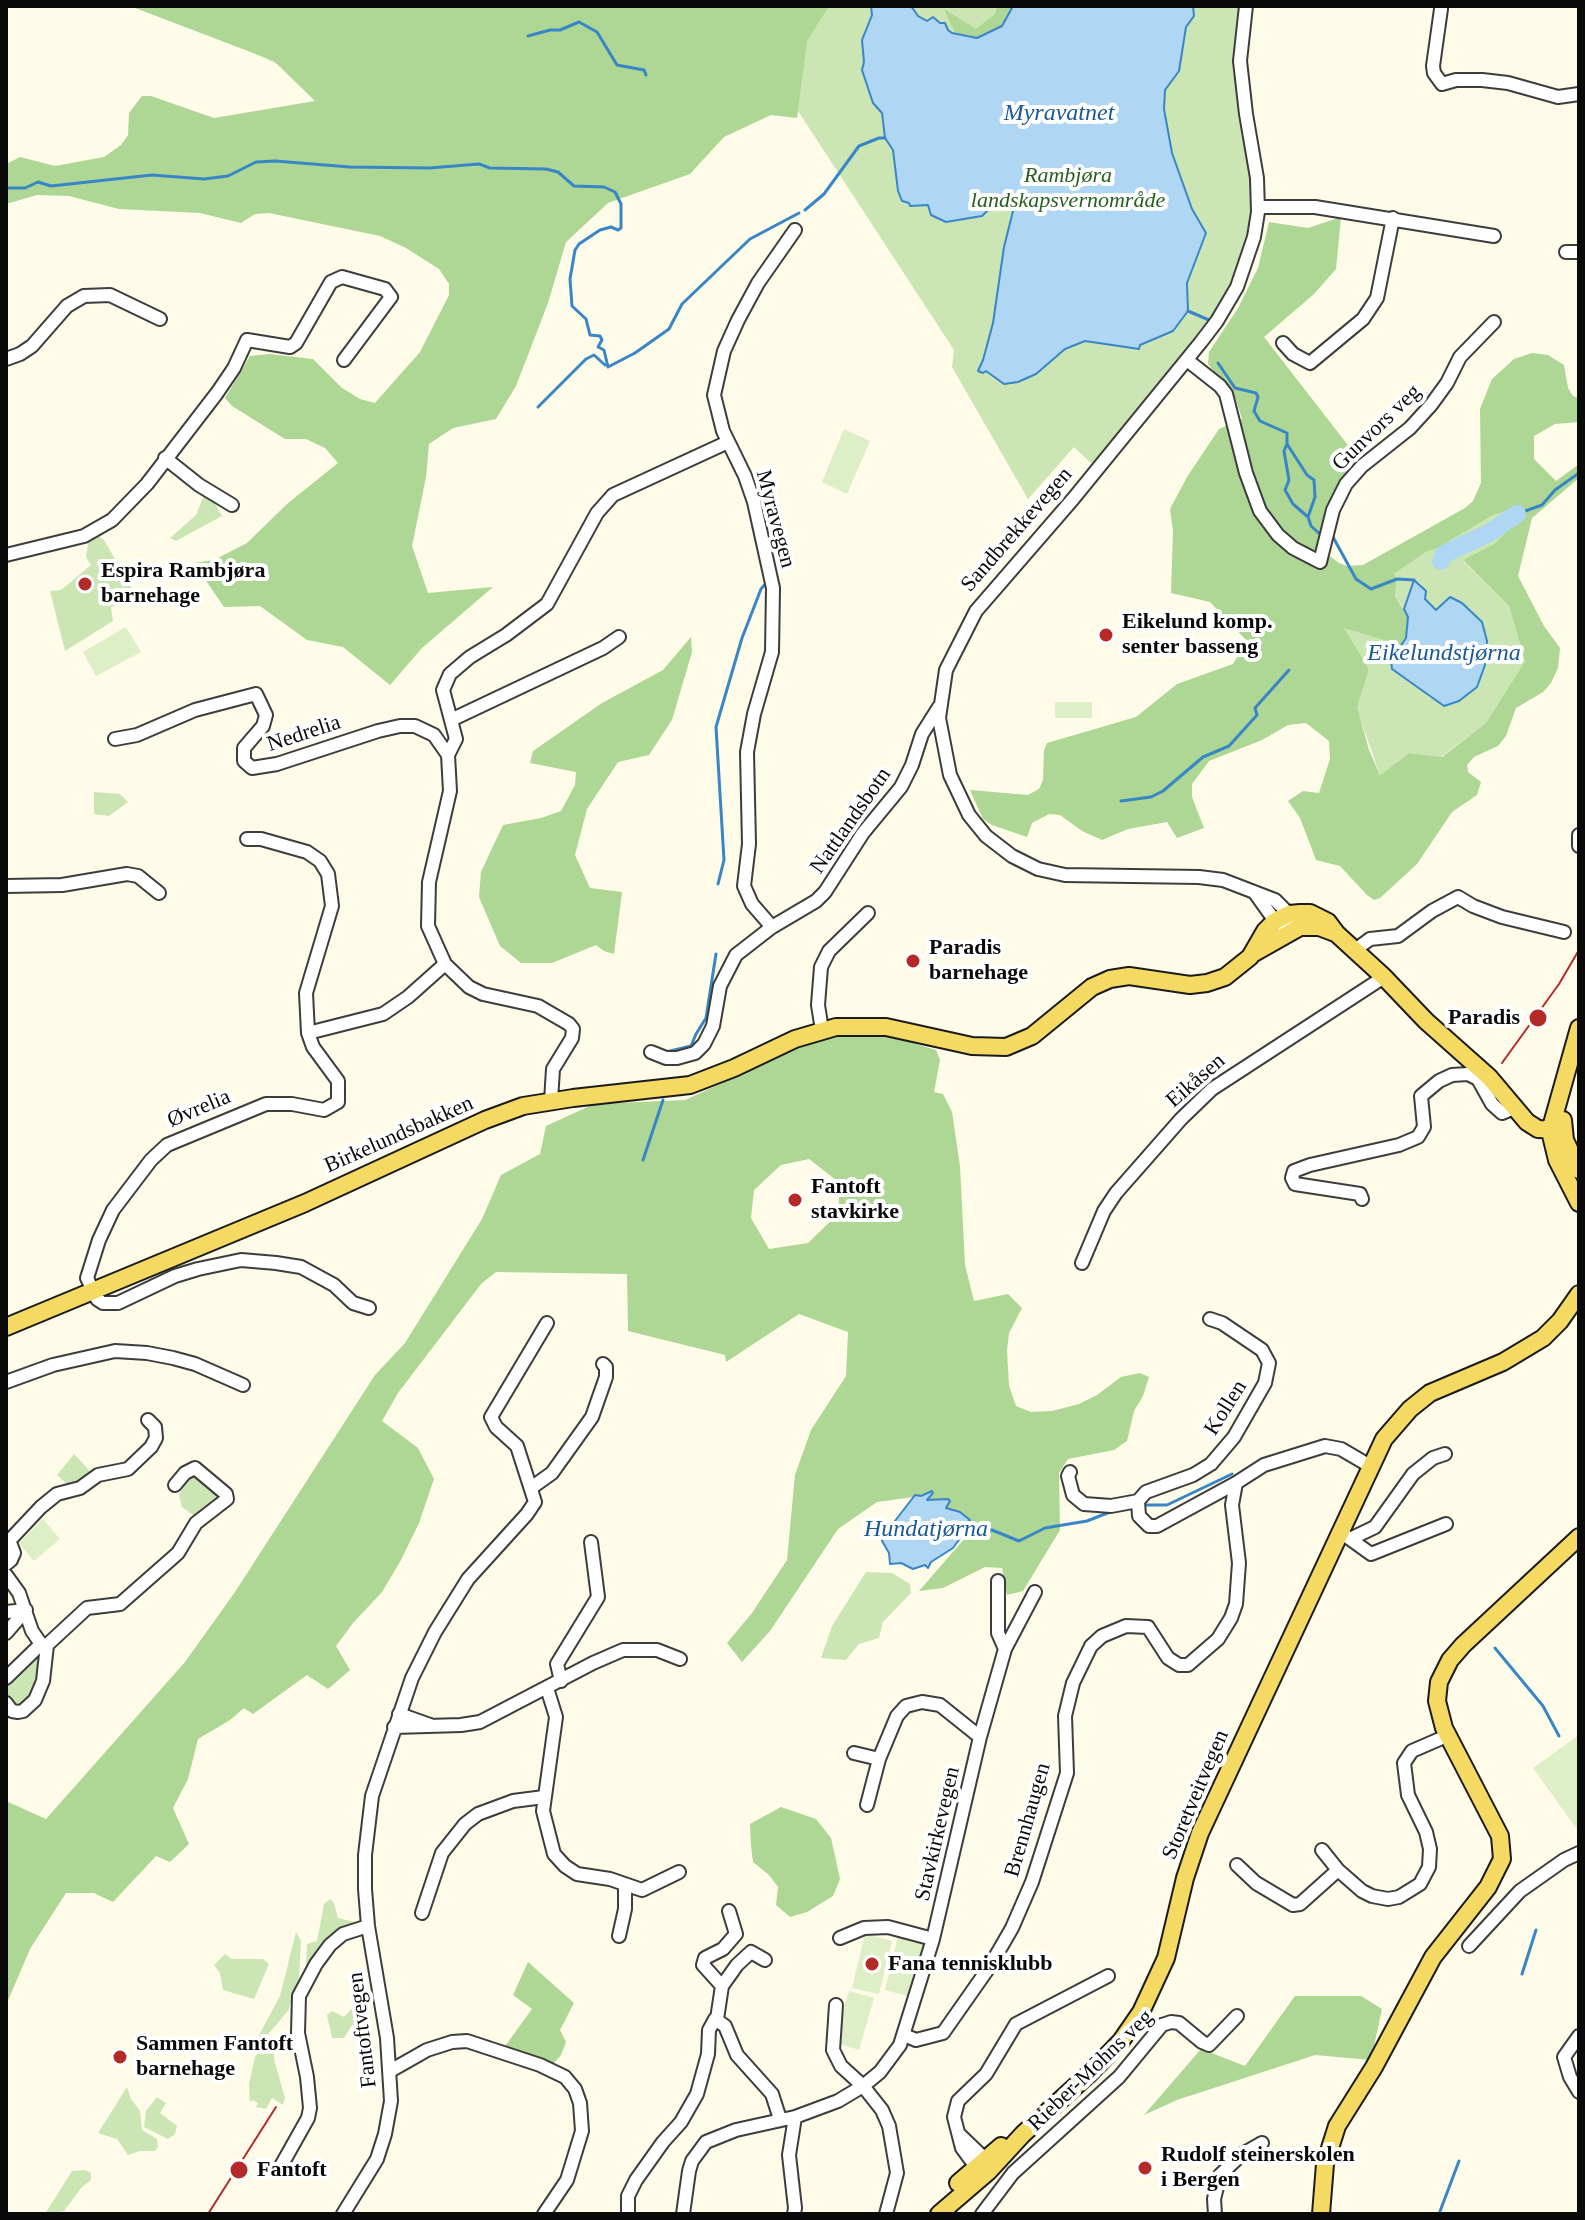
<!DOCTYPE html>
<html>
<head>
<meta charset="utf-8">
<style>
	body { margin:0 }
	#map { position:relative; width:1585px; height:2220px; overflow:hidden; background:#fefbe8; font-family:"Times New Roman",serif }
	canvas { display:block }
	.frame { position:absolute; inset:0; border:8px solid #0a0a0a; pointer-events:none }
</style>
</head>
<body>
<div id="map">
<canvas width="1585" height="2220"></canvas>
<div class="frame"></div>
</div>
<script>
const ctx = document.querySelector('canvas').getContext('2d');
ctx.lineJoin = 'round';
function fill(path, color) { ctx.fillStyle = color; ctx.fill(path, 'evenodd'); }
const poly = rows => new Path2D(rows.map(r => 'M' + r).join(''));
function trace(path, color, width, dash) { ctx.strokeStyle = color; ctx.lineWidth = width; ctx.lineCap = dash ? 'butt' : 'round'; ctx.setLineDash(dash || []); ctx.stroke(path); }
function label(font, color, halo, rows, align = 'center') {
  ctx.font = font + ' "Times New Roman",serif'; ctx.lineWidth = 8; ctx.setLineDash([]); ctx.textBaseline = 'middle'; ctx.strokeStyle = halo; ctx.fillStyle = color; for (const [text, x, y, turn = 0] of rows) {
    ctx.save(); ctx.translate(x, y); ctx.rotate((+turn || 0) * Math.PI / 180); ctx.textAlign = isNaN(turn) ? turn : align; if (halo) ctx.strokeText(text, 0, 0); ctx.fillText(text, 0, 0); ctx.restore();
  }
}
const green = poly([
	[156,6,1239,6,1235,46,1237,95,1251,178,1252,214,1247,242,1231,286,1220,306,1106,449,1092,464,1074,447,1028,499,952,367,954,350,781,85,294,72],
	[204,495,213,500,222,516,176,541,170,538,196,515],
	[1517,508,1523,515,1494,544,1463,561,1509,606,1525,661,1486,723,1441,757,1409,753,1380,775,1356,707,1369,669,1343,627,1401,645,1391,660,1430,698,1470,611,1462,603,1437,610,1425,599,1420,587,1414,581,1404,609,1395,596,1397,579,1394,574,1426,552,1438,548,1493,515],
	[97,535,104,540,131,587,133,597,127,604,111,607,113,621,65,651,50,591,61,590,91,565,86,557,89,538],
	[94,792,120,794,128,802,109,816,94,814],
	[74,1454,93,1474,70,1487,57,1475],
	[197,1474,219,1488,220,1503,196,1517,182,1507,179,1495,188,1478],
	[866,1572,892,1573,910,1584,911,1593,883,1622,879,1638,859,1644,846,1660,821,1658,832,1626],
	[43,1652,38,1685,30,1702,21,1710,6,1701,6,1683,28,1661],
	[330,1899,334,1903,338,1918,354,1922,335,1933,306,1967,307,1944,317,1941,324,1904],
	[296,1932,301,1941,299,1978,288,2011,257,2047,259,2035,280,1996],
	[225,1954,232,1959,263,1959,269,1964,254,1999,223,1990,220,1973,214,1965],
	[362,1998,365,2003,365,2026,352,2025,344,2038,332,2038,327,2015,332,2011,344,2017],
	[271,2040,275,2044,274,2059,285,2098,283,2105,272,2098,266,2109,256,2107,258,2103,253,2100,250,2102,249,2084,255,2057],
	[127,2087,131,2099,140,2111,142,2130,157,2139,158,2147,155,2151,140,2151,128,2155,117,2139,98,2133],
	[157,2097,166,2103,160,2113,177,2126,175,2134,168,2139,144,2127,146,2111],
	[85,2170,91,2173,91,2180,82,2187,64,2211,45,2214,72,2171]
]);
const forest = poly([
	[130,6,829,6,807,41,797,118,771,115,724,137,690,174,608,203,566,242,548,303,516,386,496,419,453,428,429,444,426,477,412,546,428,593,493,587,422,648,390,685,343,647,307,640,260,606,224,607,194,563,214,560,247,543,287,504,338,463,325,448,306,439,285,439,232,406,225,398,250,356,270,354,313,359,342,388,360,399,375,403,420,352,449,295,449,284,439,269,406,248,380,236,269,213,255,214,241,223,200,213,119,209,69,196,37,195,6,204,6,164,20,157,55,166,104,157,121,145,128,135,129,113,142,96,151,96,214,118,315,101,274,61],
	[998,6,1013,6,1013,10,1002,26,977,38,955,33,944,9,976,29,995,14],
	[1341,217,1336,269,1314,294,1264,337,1347,444,1380,457,1353,477,1332,506,1327,554,1339,563,1347,566,1363,565,1465,508,1473,501,1481,483,1480,409,1492,379,1514,359,1532,353,1548,355,1564,365,1568,388,1573,396,1579,398,1579,422,1555,424,1534,436,1534,459,1556,481,1579,464,1579,478,1532,518,1518,576,1544,626,1560,648,1558,668,1551,683,1543,692,1516,708,1506,736,1498,746,1474,757,1467,765,1468,772,1481,782,1477,795,1452,812,1417,864,1380,898,1374,900,1367,895,1340,866,1316,860,1300,818,1288,801,1303,791,1319,793,1330,759,1329,741,1306,723,1288,725,1262,740,1209,761,1192,784,1192,797,1204,828,1177,838,1167,822,1128,829,1102,840,1082,831,1060,815,1049,814,1032,823,1027,837,992,825,983,819,970,790,1028,795,1039,789,1043,780,1044,750,1047,743,1136,717,1177,684,1233,664,1247,641,1210,602,1171,593,1173,531,1170,509,1187,477,1219,429,1242,419,1236,400,1208,364,1209,352,1238,308,1258,268,1269,222,1308,228],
	[1517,508,1523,515,1494,544,1463,560,1509,606,1525,661,1486,723,1442,757,1409,753,1380,775,1369,750,1357,707,1369,669,1344,628,1401,645,1406,638,1408,617,1395,596,1397,579,1394,574,1426,552,1438,548,1493,515],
	[691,637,692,652,672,720,649,755,618,762,587,809,575,855,590,888,622,892,614,954,604,951,596,945,552,963,521,963,500,946,479,897,481,872,503,825,541,818,561,811,575,785,576,772,530,763,533,751,602,703,663,670],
	[855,1034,893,1037,936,1050,940,1060,934,1092,943,1094,952,1112,960,1166,965,1265,974,1301,1008,1294,1022,1308,1009,1333,1007,1350,1009,1386,1016,1406,1031,1412,1052,1411,1079,1404,1097,1395,1121,1377,1140,1373,1149,1377,1143,1396,1134,1411,1127,1441,1114,1450,1068,1459,1059,1473,1060,1530,1023,1591,1007,1595,1002,1568,985,1567,943,1588,919,1591,972,1530,963,1528,946,1508,948,1500,927,1500,926,1498,931,1496,925,1494,921,1496,877,1502,838,1529,770,1631,742,1662,727,1643,752,1613,787,1560,795,1475,811,1430,846,1376,848,1332,799,1314,726,1362,725,1355,628,1331,627,1274,496,1272,481,1284,398,1393,382,1421,418,1448,434,1479,419,1523,401,1560,382,1592,353,1623,336,1646,350,1670,328,1689,307,1675,253,1714,244,1708,230,1720,198,1739,188,1779,173,1808,189,1844,170,1862,156,1856,113,1902,94,1893,66,1893,30,1949,6,2005,6,1801,46,1819,185,1662,235,1592,375,1375,405,1343,482,1219,501,1175,540,1154,546,1126,594,1104,685,1100,818,1039],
	[809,1159,840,1183,838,1214,808,1243,769,1249,751,1218,754,1190,781,1165],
	[781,1807,816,1819,831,1838,840,1879,833,1896,807,1912,790,1917,776,1905,778,1887,769,1875,753,1862,751,1845,750,1824],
	[528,1962,574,2003,560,2030,566,2042,561,2055,553,2064,503,2049,532,2009,513,1995],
	[1295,1996,1361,1996,1382,2009,1371,2060,1315,2055,1177,2100,1144,2115,1201,2049,1245,2066]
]);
const pitch = poly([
	[844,429,870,441,847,494,822,482],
	[126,627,141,652,96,676,83,652],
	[1055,702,1092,702,1092,718,1055,718],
	[43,1519,60,1539,34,1561,19,1543],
	[1579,1735,1579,1832,1533,1768],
	[865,1934,892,1941,879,1994,852,1988],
	[898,1936,925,1943,911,1997,885,1990],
	[849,1991,874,1998,859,2050,834,2042]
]);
const water = poly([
	[871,6,911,6,918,16,927,21,933,17,940,23,945,23,948,30,952,33,977,38,1002,26,1013,6,1193,6,1194,16,1186,27,1179,71,1165,90,1164,109,1172,153,1192,209,1206,233,1187,283,1188,311,1173,331,1140,345,1139,349,1085,341,1065,349,1036,374,1018,382,1004,384,986,371,983,373,978,371,983,360,993,323,1004,247,1013,211,1009,205,1000,203,992,206,982,216,946,222,931,215,928,205,910,206,909,203,902,201,898,191,893,150,885,138,882,113,873,103,862,70,864,62,862,40,872,15,871,6],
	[1414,580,1426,591,1425,599,1436,610,1450,597,1462,603,1482,622,1487,641,1485,665,1477,687,1459,701,1444,706,1392,669,1391,660,1406,638,1408,617,1404,609,1414,580],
	[932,1491,933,1493,927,1500,948,1499,950,1501,946,1508,960,1512,970,1520,963,1528,961,1537,953,1548,931,1562,928,1568,925,1565,913,1569,901,1563,890,1564,889,1553,882,1541,888,1530,915,1495,921,1496,932,1491]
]);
const stream = poly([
	[528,36,550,30,560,30,579,22,597,32,617,65,644,70,646,75],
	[6,188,25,188,38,182,51,186,152,175,204,179,228,176,256,162,275,161,350,167,429,168,479,164,490,168,546,169,558,172,574,186,604,187,615,192,621,204,621,228,618,230,611,227,600,230,579,244,575,250,570,279,572,306,586,319,590,335,600,336,602,340,598,347,604,350,608,367,635,353,669,329,682,304,750,239,799,213],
	[805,210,824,194,859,146,879,138,885,138],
	[1188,311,1209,320],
	[1218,363,1235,388,1256,393,1258,397,1254,411,1260,421,1287,433,1287,444,1284,451,1289,480,1285,490,1293,504,1308,517,1311,526,1321,535],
	[538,407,586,359,594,355,605,365],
	[1287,444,1307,475,1314,480,1315,497,1308,517],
	[1517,514,1542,505,1555,490,1579,473],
	[1329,535,1333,537,1356,579,1371,589,1397,579,1414,580],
	[1121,801,1151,797,1163,791,1203,757,1229,746,1257,715,1255,708,1289,670],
	[718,884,724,860,716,727,742,638,761,589,767,582],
	[666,1052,691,1046,696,1034,706,1018,716,954],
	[643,1160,663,1100],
	[1141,1505,1167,1505,1232,1474],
	[963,1528,992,1530,1019,1541,1045,1528,1087,1521,1110,1512],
	[1495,1648,1543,1706,1559,1736],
	[1522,1974,1536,1930],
	[1439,2214,1459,2161]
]);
const river = poly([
	[1441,561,1444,554,1489,533,1517,514]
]);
const minor = poly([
	[1246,6,1240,61,1246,114,1257,178,1258,212,1254,237,1237,287,1217,321,1201,342,1073,499,976,611,946,670,939,718,950,775,969,815,986,836,1012,856,1038,869,1065,875,1199,877,1223,880,1275,900,1289,914,1289,920],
	[1441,9,1433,66,1434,73,1442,84,1456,80,1482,80,1508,83,1558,97,1579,94],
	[1258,207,1315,207,1494,236],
	[1566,252,1579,252],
	[1283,343,1293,354,1310,363,1363,319,1377,298,1393,218],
	[6,359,20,354,32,346,67,306,84,296,110,295,160,319],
	[1187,360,1220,386,1226,394,1246,473,1260,511,1278,535,1293,548,1320,562,1333,510,1346,484,1362,466,1410,428,1431,405,1447,383,1460,357,1494,322],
	[165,458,199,485,232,505],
	[6,555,84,536,112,520,147,484,217,393,234,368,247,340,290,347,296,343,331,282,342,277,385,289,391,297,344,360],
	[453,719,603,648,619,637],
	[115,739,137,735,195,710,256,694,266,715,263,726,244,748,244,761,252,768,277,764,378,731,400,726,415,726,434,735,448,755,450,791,429,882,428,926,445,964,469,987,483,994,538,1006,569,1024,573,1029,572,1038,553,1069,551,1101],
	[448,755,456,739,443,690,450,674,470,657,506,635,547,604,597,513,613,495,728,442],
	[1579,835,1579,846],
	[247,839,261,839,307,852,320,861,328,874,332,906,306,993,308,1033,383,1014,408,997,445,964],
	[6,886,62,885,127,874,138,876,159,893],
	[1255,893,1275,921,1289,932],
	[772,927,752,904,744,886,749,844,747,752,754,714,772,652,773,588,754,502,745,476,723,431,714,395,724,351,738,320,758,283,795,230],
	[1355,950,1370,939,1398,936,1432,911,1458,897,1473,906,1502,917,1564,932],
	[822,1030,818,1005,821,967,829,951,868,913],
	[308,1033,313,1047,338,1081,338,1102,324,1110,292,1104,266,1104,167,1145,151,1160,113,1210,99,1240,87,1278,97,1299,103,1303,118,1303,175,1276,198,1269,241,1260,276,1263,301,1267,334,1285,353,1303,369,1308],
	[651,1052,666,1058,677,1058,695,1053,704,1044,713,1026,720,986,736,955,772,927,816,901,825,892,863,833,901,787,912,765,922,734,939,707],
	[1362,1199,1360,1194,1295,1184,1292,1178,1294,1171,1310,1165,1399,1145,1418,1137,1424,1127,1421,1096,1439,1081,1452,1075,1468,1074,1478,1079,1492,1104,1502,1113,1514,1108],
	[1082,1263,1104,1211,1116,1193,1181,1119,1212,1089,1384,977],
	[1210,1319,1222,1323,1262,1350,1269,1363,1265,1383,1234,1437,1211,1464,1193,1475,1146,1492,1138,1501,1139,1516,1149,1526,1157,1526,1236,1483],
	[6,1382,53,1365,115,1351,147,1353,173,1358,195,1364,243,1385],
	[1070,1472,1068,1476,1073,1495,1084,1504,1111,1506,1138,1501],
	[531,1488,552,1473,592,1417,606,1377,606,1367,603,1364],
	[1346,1536,1371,1554,1446,1524],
	[1350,1539,1375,1527,1413,1474,1433,1458,1445,1454],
	[6,1541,11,1545,14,1553,11,1560,6,1564],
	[8,1542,41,1507,57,1494,80,1488,98,1475,128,1469,151,1447,156,1438,155,1427,148,1420],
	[6,1575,19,1593,32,1631,41,1644,47,1645,87,1608,120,1604,178,1553,196,1523,227,1499,226,1494,195,1468,185,1473,175,1485],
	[998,1581,998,1633,1005,1649],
	[6,1612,26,1610],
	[6,1633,26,1610],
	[6,1678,41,1644],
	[561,1681,557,1664,598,1597,591,1542],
	[547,1688,556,1717,543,1811,554,1854,565,1866,577,1874,610,1879,642,1890,679,1872],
	[6,1703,12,1711,18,1712,23,1711,35,1700,43,1681,47,1645],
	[399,1714,430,1725],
	[394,1727,461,1725,480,1722,593,1663,623,1650,657,1650,680,1659],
	[854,1753,879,1759],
	[867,1805,879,1759,897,1716,906,1706,922,1702,940,1705,980,1737],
	[1322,1850,1338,1870,1362,1891,1372,1896,1388,1899,1399,1897,1420,1884,1429,1867,1430,1849,1426,1832,1408,1795,1404,1763,1412,1751,1449,1735],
	[1237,1865,1256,1883,1293,1905,1300,1904,1338,1870],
	[422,1913,442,1853,465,1824,478,1814,513,1801,544,1797],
	[619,1936,625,1909,625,1886],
	[840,1938,864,1928,888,1927,933,1939],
	[1469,1946,1520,1891,1564,1860,1579,1853],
	[722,1986,703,1965,705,1958,723,1949,736,1934,729,1911],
	[836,2005,833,2050,841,2066,863,2086,882,2110,889,2126,897,2173,886,2214],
	[717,2019,722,1986,737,1965,751,1952,765,1960],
	[904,2035,916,2040,943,2033,990,1966,1012,1928,1032,1882,1067,1773,1065,1716,1073,1683,1091,1646,1102,1636,1126,1626,1148,1627,1168,1658,1179,1665,1188,1665,1218,1639,1231,1618,1236,1604,1239,1563,1232,1505,1236,1483,1264,1465,1325,1446,1341,1449,1370,1466],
	[1579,2036,1564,2057,1570,2077,1579,2092],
	[390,2071,427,2050,452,2042,467,2041,540,2065,565,2077,575,2089,580,2103,582,2131,567,2180,544,2214],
	[959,2134,985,2159,986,2165],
	[281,2166,308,2118,310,2108,307,2077,298,2033,299,1996,316,1964,330,1945,343,1934,368,1926],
	[981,2169,976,2167,962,2148,954,2117,958,2101,986,2074,1016,2024,1108,1976],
	[343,2214,377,2159,385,2134,391,2101,387,2038,368,1926,365,1889,365,1855,372,1796,412,1678,435,1632,468,1579,527,1514,535,1502,517,1446,496,1427,491,1417,547,1323],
	[628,2214,628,2196,636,2180,663,2142,681,2122,697,2094,708,2054,709,2030,715,2019,725,2026,737,2055,772,2094,780,2119],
	[683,2214,689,2171,692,2161,706,2142,736,2130,795,2117,838,2101,863,2086,880,2072,900,2045,933,1939,980,1737,1005,1649,1035,1592],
	[794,2214,795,2208,789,2155,795,2117],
	[982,2214,1013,2173,1119,2077,1162,2025,1171,2022,1179,2023,1202,2042,1209,2045,1237,2016],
	[1215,2214,1214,2199,1220,2175,1241,2155,1262,2143]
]);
const major = poly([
	[1254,953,1300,927,1319,927,1335,933],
	[1579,1028,1550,1131,1557,1160,1579,1203],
	[1563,1120,1565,1140,1579,1170],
	[6,1327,305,1203,485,1120,523,1106,573,1098,690,1085,734,1068,795,1039,836,1027,886,1027,972,1046,1006,1047,1032,1036,1092,987,1110,979,1129,976,1190,985,1207,983,1225,977,1250,957,1265,931,1275,921,1289,914,1300,913,1310,913,1328,922,1337,934,1384,977,1426,1021,1489,1077,1527,1122,1538,1129,1562,1130],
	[958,2183,1001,2146],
	[939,2214,988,2172,1023,2134,1090,2073,1121,2041,1141,2012,1166,1958,1185,1878,1200,1833,1384,1439,1410,1409,1430,1393,1503,1362,1543,1338,1560,1321,1579,1294],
	[1321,2214,1325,2164,1337,2126,1374,2067,1433,1957,1488,1887,1502,1859,1500,1836,1444,1728,1437,1701,1439,1682,1450,1660,1463,1645,1579,1537]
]);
const tram = poly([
	[1502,1063,1559,984,1579,950],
	[208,2214,276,2107]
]);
const markers = [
	[85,584,8,"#b42a29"],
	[1106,635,8,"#b42a29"],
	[913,961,8,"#b42a29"],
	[1538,1018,10,"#b42a29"],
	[795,1200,8,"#b42a29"],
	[872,1964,8,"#b42a29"],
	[120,2057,8,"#b42a29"],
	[1145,2168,8,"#b42a29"],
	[239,2170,10,"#b42a29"]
];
const parkNames = [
	["Rambjøra",1068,176],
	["landskapsvernområde",1068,201]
];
const streetNames = [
	["Gunvors veg",1377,428,-44],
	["Myravegen",775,519,75],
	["Sandbrekkevegen",1017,530,-49],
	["Nedrelia",304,734,-18],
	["Nattlandsbotn",851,821,-55],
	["Eikåsen",1196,1081,-41],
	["Øvrelia",199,1109,-23],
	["Birkelundsbakken",399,1135,-24],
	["Kollen",1226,1408,-58],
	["Storetveitvegen",1196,1795,-67],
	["Brennhaugen",1028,1820,-74],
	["Stavkirkevegen",938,1834,-77],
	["Fantoftvegen",363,2030,-97],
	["Rieber-Mohns veg",1091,2071,-44]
];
const poiNames = [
	["Espira Rambjøra",101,571],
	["barnehage",101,596],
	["Eikelund komp.",1122,622],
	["senter basseng",1122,647],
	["Paradis",929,948],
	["barnehage",929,973],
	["Paradis",1520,1018,"right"],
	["Fantoft",811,1187],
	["stavkirke",811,1212],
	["Fana tennisklubb",888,1964],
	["Sammen Fantoft",136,2044],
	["barnehage",136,2069],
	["Rudolf steinerskolen",1161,2155],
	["i Bergen",1161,2180],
	["Fantoft",257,2170]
];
const waterNames = [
	["Myravatnet",1059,114],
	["Eikelundstjørna",1444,654],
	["Hundatjørna",926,1530]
];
fill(green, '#cbe6b4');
fill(forest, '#aed694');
fill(pitch, '#deeec6');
fill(water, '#afd6f3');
trace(water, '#3986c7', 2);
trace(stream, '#3986c7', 3);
trace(river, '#afd6f3', 18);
trace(minor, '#3d3d3d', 16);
trace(major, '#1b1b1b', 20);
trace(minor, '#fff', 12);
trace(major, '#f4d963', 16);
trace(tram, '#b42a29', 2);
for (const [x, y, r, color] of markers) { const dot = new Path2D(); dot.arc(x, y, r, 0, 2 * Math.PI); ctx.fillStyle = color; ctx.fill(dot); trace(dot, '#fff', 3); }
label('italic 22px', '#285e1e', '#fff', parkNames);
label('22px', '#0a0a0a', '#fff', streetNames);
label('bold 22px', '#0a0a0a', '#fff', poiNames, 'left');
label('italic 24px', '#1a5896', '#fff', waterNames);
</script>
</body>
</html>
